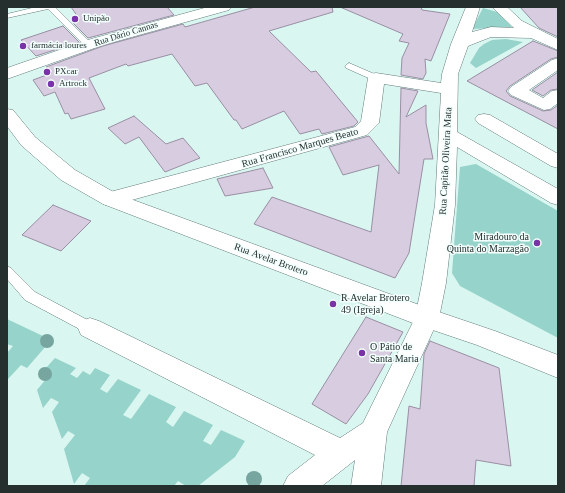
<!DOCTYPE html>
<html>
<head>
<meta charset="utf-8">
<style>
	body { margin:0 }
	#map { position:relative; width:565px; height:493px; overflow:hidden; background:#d9f6f1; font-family:Georgia,serif }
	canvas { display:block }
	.frame { position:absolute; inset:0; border:8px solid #242f2e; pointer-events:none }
</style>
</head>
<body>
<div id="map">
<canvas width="565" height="493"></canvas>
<div class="frame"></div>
</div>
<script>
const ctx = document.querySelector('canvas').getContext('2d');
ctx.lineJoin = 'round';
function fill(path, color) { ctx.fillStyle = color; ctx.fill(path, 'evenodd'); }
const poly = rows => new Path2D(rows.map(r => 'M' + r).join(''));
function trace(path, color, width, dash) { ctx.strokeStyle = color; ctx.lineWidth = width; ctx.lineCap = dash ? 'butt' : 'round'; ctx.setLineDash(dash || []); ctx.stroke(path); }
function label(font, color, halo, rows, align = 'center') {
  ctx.font = font + ' Georgia,serif'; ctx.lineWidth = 3; ctx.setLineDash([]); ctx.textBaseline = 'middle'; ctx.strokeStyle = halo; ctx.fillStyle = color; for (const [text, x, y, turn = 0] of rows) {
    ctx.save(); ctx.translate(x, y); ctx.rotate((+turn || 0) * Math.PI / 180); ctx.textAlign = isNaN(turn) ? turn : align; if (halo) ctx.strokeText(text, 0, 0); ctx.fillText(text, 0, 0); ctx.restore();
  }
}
const green = poly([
	[483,8,497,12,512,27,472,29],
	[506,39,523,42,476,68,470,63,479,48,484,44,492,40],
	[476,164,558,211,558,338,460,286,452,273,460,167],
	[7,319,45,337,40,343,46,346,27,368,21,365,8,379,7,353,13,346,7,344],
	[55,358,76,368,70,374,77,378,83,371,90,375,95,368,110,375,100,389,107,393,118,379,141,390,123,415,131,419,149,394,176,407,166,422,173,427,184,411,213,425,203,441,211,445,221,430,245,441,235,457,198,486,186,486,178,481,174,486,84,486,90,478,82,473,74,484,64,449,75,435,68,431,62,439,52,412,59,402,51,398,43,408,37,390,51,373,45,369]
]);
const building = poly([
	[71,7,167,7,174,15,88,38,73,23,80,20,71,7],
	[255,7,332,7,333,12,269,31,311,72,316,71,358,122,354,126,322,134,319,129,300,134,284,111,242,129,236,120,234,120,207,83,195,86,172,54,128,66,126,64,89,78,105,109,71,119,68,113,65,114,55,92,44,96,33,80,52,73,46,67,103,46,183,24,185,27,255,7],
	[340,7,421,7,422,10,450,14,431,61,425,59,426,73,423,79,401,75,402,58,409,43,399,41,403,34,340,7],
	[520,7,558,7,558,37,539,28,520,7],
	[63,26,79,42,36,56,21,40,63,26],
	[533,41,558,51,558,57,551,59,510,86,506,91,510,96,543,111,551,110,558,105,558,129,467,81,533,41],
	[558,72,558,89,551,90,543,96,532,90,558,72],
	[401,88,418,91,406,117,426,105,426,123,433,159,424,159,409,253,395,278,254,224,272,197,371,232,379,165,343,175,329,147,369,136,399,174,401,88],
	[134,116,166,144,183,138,200,158,165,172,139,137,125,144,108,128,134,116],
	[263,168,273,188,225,196,217,179,263,168],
	[53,205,91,221,61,251,22,235,53,205],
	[366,317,403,332,368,394,346,424,312,404,366,317],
	[430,341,499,368,511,466,476,460,474,486,401,486,409,406,420,409,424,354,430,341]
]);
const lane = poly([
	[36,7,55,7,93,45,92,47,86,47,48,9,7,18,7,14,36,7],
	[349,63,379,76,381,78,379,80,373,80,346,68,345,66,349,63],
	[7,266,11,268,35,292,95,324,97,328,95,332,90,334,85,332,25,300,7,279,7,266]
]);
const street = poly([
	[208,7,231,7,229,10,103,45,7,79,7,68,91,39,208,7],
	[466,7,480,7,472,32,491,27,514,28,492,7,507,7,522,21,558,39,558,50,531,38,491,37,468,46,458,74,457,132,558,189,558,205,551,203,457,147,455,205,446,283,439,318,387,432,381,486,351,486,355,460,322,486,283,486,288,476,315,455,81,335,78,328,81,321,90,318,99,321,340,438,363,423,415,318,422,283,435,205,441,93,384,84,379,123,367,135,110,206,103,204,100,199,103,194,110,192,355,127,361,121,368,78,370,74,376,73,441,83,442,74,451,44,466,7],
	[558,58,558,70,529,90,543,98,552,91,558,90,558,103,550,109,544,110,511,95,508,91,511,87,552,60,558,58],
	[484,114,490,115,558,154,558,168,551,166,478,123,475,119,478,115,484,114]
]);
const primary = poly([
	[7,109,13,110,35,137,75,170,117,194,433,310,495,331,558,355,558,378,477,345,418,325,103,204,61,180,21,145,7,126,7,109]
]);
const trees = [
	[47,341,7],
	[45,374,7],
	[254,479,8]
];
const markers = [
	[75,19,4,"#7a33a6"],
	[23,46,4,"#7a33a6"],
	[47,72,4,"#7a33a6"],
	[51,84,4,"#7a33a6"],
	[537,243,4,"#7a33a6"],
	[333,304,4,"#7a33a6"],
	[362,353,4,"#7a33a6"]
];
const farPoinames = [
	["Unipão",83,19],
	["farmácia loures",31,46],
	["PXcar",55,72],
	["Artrock",59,84]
];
const farStreetnames = [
	["Rua Dário Cannas",126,34,-17]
];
const streetNames = [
	["Rua Francisco Marques Beato",300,148,-16],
	["Rua Capitão Oliveira Mata",446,161,-87],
	["Rua Avelar Brotero",271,260,20]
];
const poiNames = [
	["Miradouro da",529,237,"right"],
	["Quinta do Marzagão",529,249,"right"],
	["R Avelar Brotero",341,298],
	["49 (Igreja)",341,310],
	["O Pátio de",370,347],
	["Santa Maria",370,359]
];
fill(green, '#96d3ca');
fill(building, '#d7cce0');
trace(building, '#998fa2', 1);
trace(lane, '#627c79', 1);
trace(street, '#627c79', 1);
trace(primary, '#627c79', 1);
fill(lane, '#fff');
fill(street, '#fff');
fill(primary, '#fff');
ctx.fillStyle = '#77a5a0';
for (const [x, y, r] of trees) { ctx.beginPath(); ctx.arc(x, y, r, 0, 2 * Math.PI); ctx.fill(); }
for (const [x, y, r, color] of markers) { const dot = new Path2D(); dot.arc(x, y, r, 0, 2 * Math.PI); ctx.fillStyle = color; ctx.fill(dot); trace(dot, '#f3fffd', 1.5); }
label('9px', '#242f2e', '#f3fffd', farPoinames, 'left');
label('9px', '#242f2e', '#f3fffd', farStreetnames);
label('10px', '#242f2e', '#f3fffd', streetNames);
label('10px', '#242f2e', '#f3fffd', poiNames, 'left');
</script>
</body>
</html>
